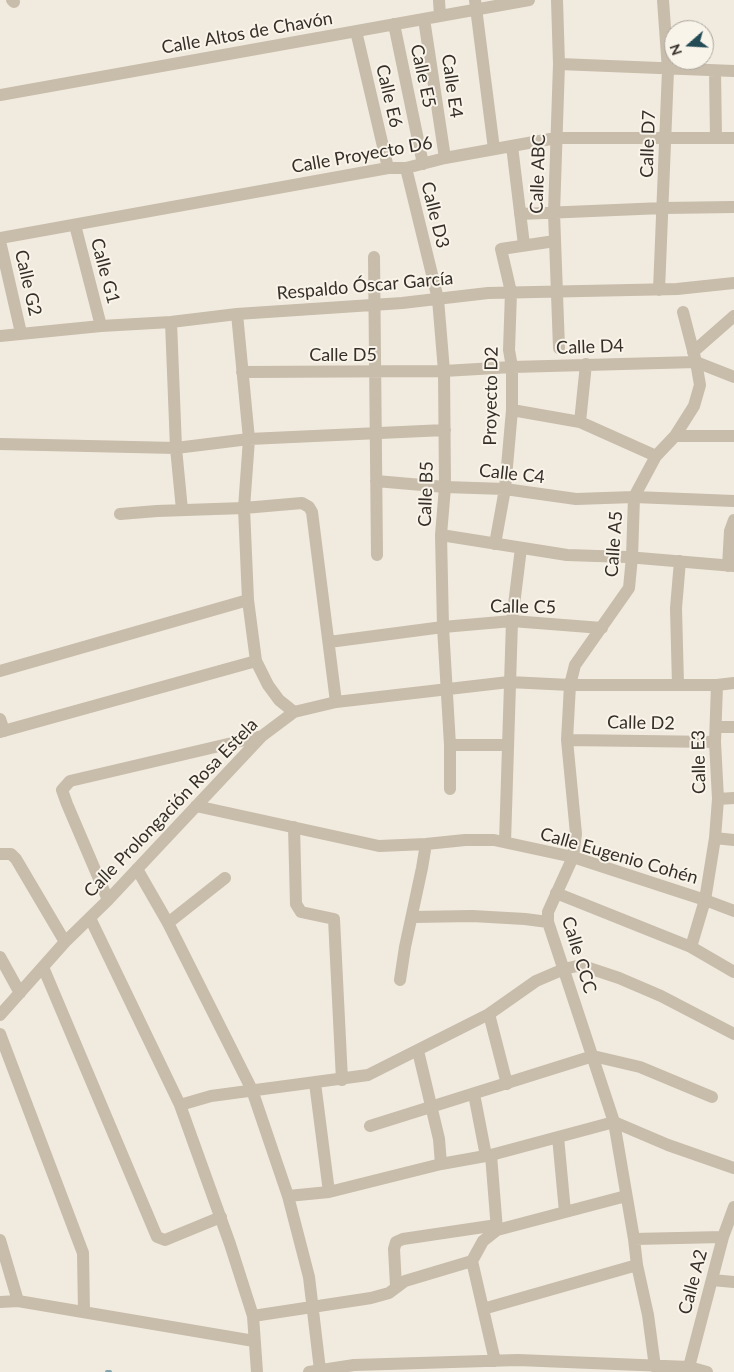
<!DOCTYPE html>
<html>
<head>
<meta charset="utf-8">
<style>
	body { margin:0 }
	#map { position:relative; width:734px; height:1372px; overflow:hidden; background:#f1eade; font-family:Lato,sans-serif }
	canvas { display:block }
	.north { position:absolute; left:664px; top:20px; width:50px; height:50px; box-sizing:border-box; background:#f9f4ea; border:1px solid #aba59d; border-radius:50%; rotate:251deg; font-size:14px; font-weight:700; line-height:20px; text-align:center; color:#362f29 }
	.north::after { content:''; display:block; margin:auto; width:18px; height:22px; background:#224b55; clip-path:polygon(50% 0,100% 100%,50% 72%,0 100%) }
</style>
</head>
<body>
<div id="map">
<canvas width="734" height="1372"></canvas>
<div class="north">N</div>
</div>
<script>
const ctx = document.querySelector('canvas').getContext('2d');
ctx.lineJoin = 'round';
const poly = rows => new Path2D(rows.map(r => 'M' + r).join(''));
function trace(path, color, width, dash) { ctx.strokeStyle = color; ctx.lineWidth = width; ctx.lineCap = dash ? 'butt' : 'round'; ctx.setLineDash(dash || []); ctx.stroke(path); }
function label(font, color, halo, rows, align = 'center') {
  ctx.font = font + ' Lato,sans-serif'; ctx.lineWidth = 4; ctx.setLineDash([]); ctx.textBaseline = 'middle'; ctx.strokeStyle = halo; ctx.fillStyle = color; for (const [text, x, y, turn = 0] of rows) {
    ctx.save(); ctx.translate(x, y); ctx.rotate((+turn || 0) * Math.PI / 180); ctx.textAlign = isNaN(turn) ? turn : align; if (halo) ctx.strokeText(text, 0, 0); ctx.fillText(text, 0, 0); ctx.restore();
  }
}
const stream = poly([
	[107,1372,110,1372]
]);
const minor = poly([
	[12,0,14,2],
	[439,0,440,16],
	[475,0,494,149],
	[557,0,559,64,554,213,559,348],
	[424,19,445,158],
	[394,24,423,164],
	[356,31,388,168],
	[559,64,734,71],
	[715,71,716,138],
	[0,95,529,0],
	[512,146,524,245],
	[406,168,438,299,444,371,445,487,441,535,443,627,450,745,450,789],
	[520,214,663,208,734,207],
	[75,225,101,326],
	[0,238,388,168,406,168,445,158,556,138,734,138],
	[0,241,21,333],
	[374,257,377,555],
	[659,290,668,70,663,0],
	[237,314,249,439,244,508,248,600,256,661,268,685,279,700,294,712],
	[171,322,176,448,182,510],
	[0,336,101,326,171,322,237,314,402,303,488,293,677,289,734,283],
	[693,352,734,316],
	[242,372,444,371,512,367,696,362,734,377],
	[512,410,580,422,656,456],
	[580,422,586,364],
	[675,436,734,436],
	[0,444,176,448,249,439,445,430],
	[376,481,445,487,505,489,576,499,634,497,734,501],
	[120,514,157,511,244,508,302,503,309,507,312,512,336,702],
	[441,535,567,555,627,557,734,566],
	[495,544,505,489,512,410,512,367,509,350,511,292,501,249,555,241],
	[728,566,730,531,734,520],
	[329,642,443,627,512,621,602,628],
	[0,671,248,600],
	[678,685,676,608,680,561],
	[0,719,4,731],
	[716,727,734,727],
	[0,732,256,661],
	[567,740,715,742],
	[450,745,508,745],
	[718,799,734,798],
	[196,806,379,846,426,844,465,840,494,840,573,857,705,900,734,911],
	[294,827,296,904,301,912,334,919,342,1080],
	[715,838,734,840],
	[505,842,512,621,521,548],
	[0,854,11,854,16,859,65,942],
	[137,869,168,923,252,1090,288,1196,309,1277,320,1370],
	[556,893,691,947,734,972],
	[108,900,67,804,62,790,70,781,262,736],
	[413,917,472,916,525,919,548,922],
	[90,918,180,1105,230,1244,253,1316,257,1372],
	[168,923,225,878],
	[691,947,705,900,715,838,718,799,715,742,717,685],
	[0,957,20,993],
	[43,967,157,1237,165,1240,221,1217],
	[400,980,405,947,422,868,426,844],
	[489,1014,507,1084],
	[0,1015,65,942,108,900,262,736,294,712,336,702,509,682,570,685,717,685,734,683],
	[0,1034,83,1253,84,1312],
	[418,1051,439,1139,441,1164],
	[315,1083,329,1192],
	[474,1094,486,1156],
	[180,1105,211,1096,368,1075,489,1014,536,981,564,969,577,966,589,968,619,978,661,996,734,1034],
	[370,1126,593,1056,640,1067,712,1097],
	[558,1137,565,1212],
	[491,1155,497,1230],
	[288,1196,329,1192,441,1164,491,1155,614,1122,668,1145,734,1168],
	[634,1239,614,1122,548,922,548,912,573,857,576,834,567,740,570,685,575,665,629,588,632,557,634,497,656,456,675,436,694,406,700,385,696,362,683,312],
	[0,1240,18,1301],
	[712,1280,734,1282],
	[396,1286,394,1249,396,1242,403,1239,497,1225],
	[0,1302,18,1301,254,1341],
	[483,1309,637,1265],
	[253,1316,371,1298,389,1293,405,1281,472,1261],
	[495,1361,472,1261,483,1241,497,1230,626,1196],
	[655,1367,648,1315,637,1265,634,1239,723,1237],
	[689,1367,723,1237,734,1207],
	[309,1372,354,1365,518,1360,689,1367,707,1372]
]);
const streetNames = [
	["Calle Altos de Chavón",247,33,-10],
	["Calle E5",423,76,78],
	["Calle E4",452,86,82],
	["Calle E6",389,96,77],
	["Calle D7",648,144,-88],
	["Calle Proyecto D6",362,155,-10],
	["Calle ABC",538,174,-88],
	["Calle D3",435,215,76],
	["Calle G1",105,271,75],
	["Calle G2",28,283,77],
	["Respaldo Óscar García",365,286,-5],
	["Calle D4",590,347,-2],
	["Calle D5",343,355],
	["Proyecto D2",491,396,-89],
	["Calle C4",512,474,6],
	["Calle B5",426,494,-88],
	["Calle A5",614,544,-86],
	["Calle C5",523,607,1],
	["Calle D2",641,723,1],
	["Calle E3",699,762,-91],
	["Calle Prolongación Rosa Estela",171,808,-46],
	["Calle Eugenio Cohén",619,856,16],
	["Calle CCC",579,955,73],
	["Calle A2",693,1282,-75]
];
trace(stream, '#7fa4ac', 4);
trace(minor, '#c8bcab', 12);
label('18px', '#362f29', '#f9f4ea', streetNames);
</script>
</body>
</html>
